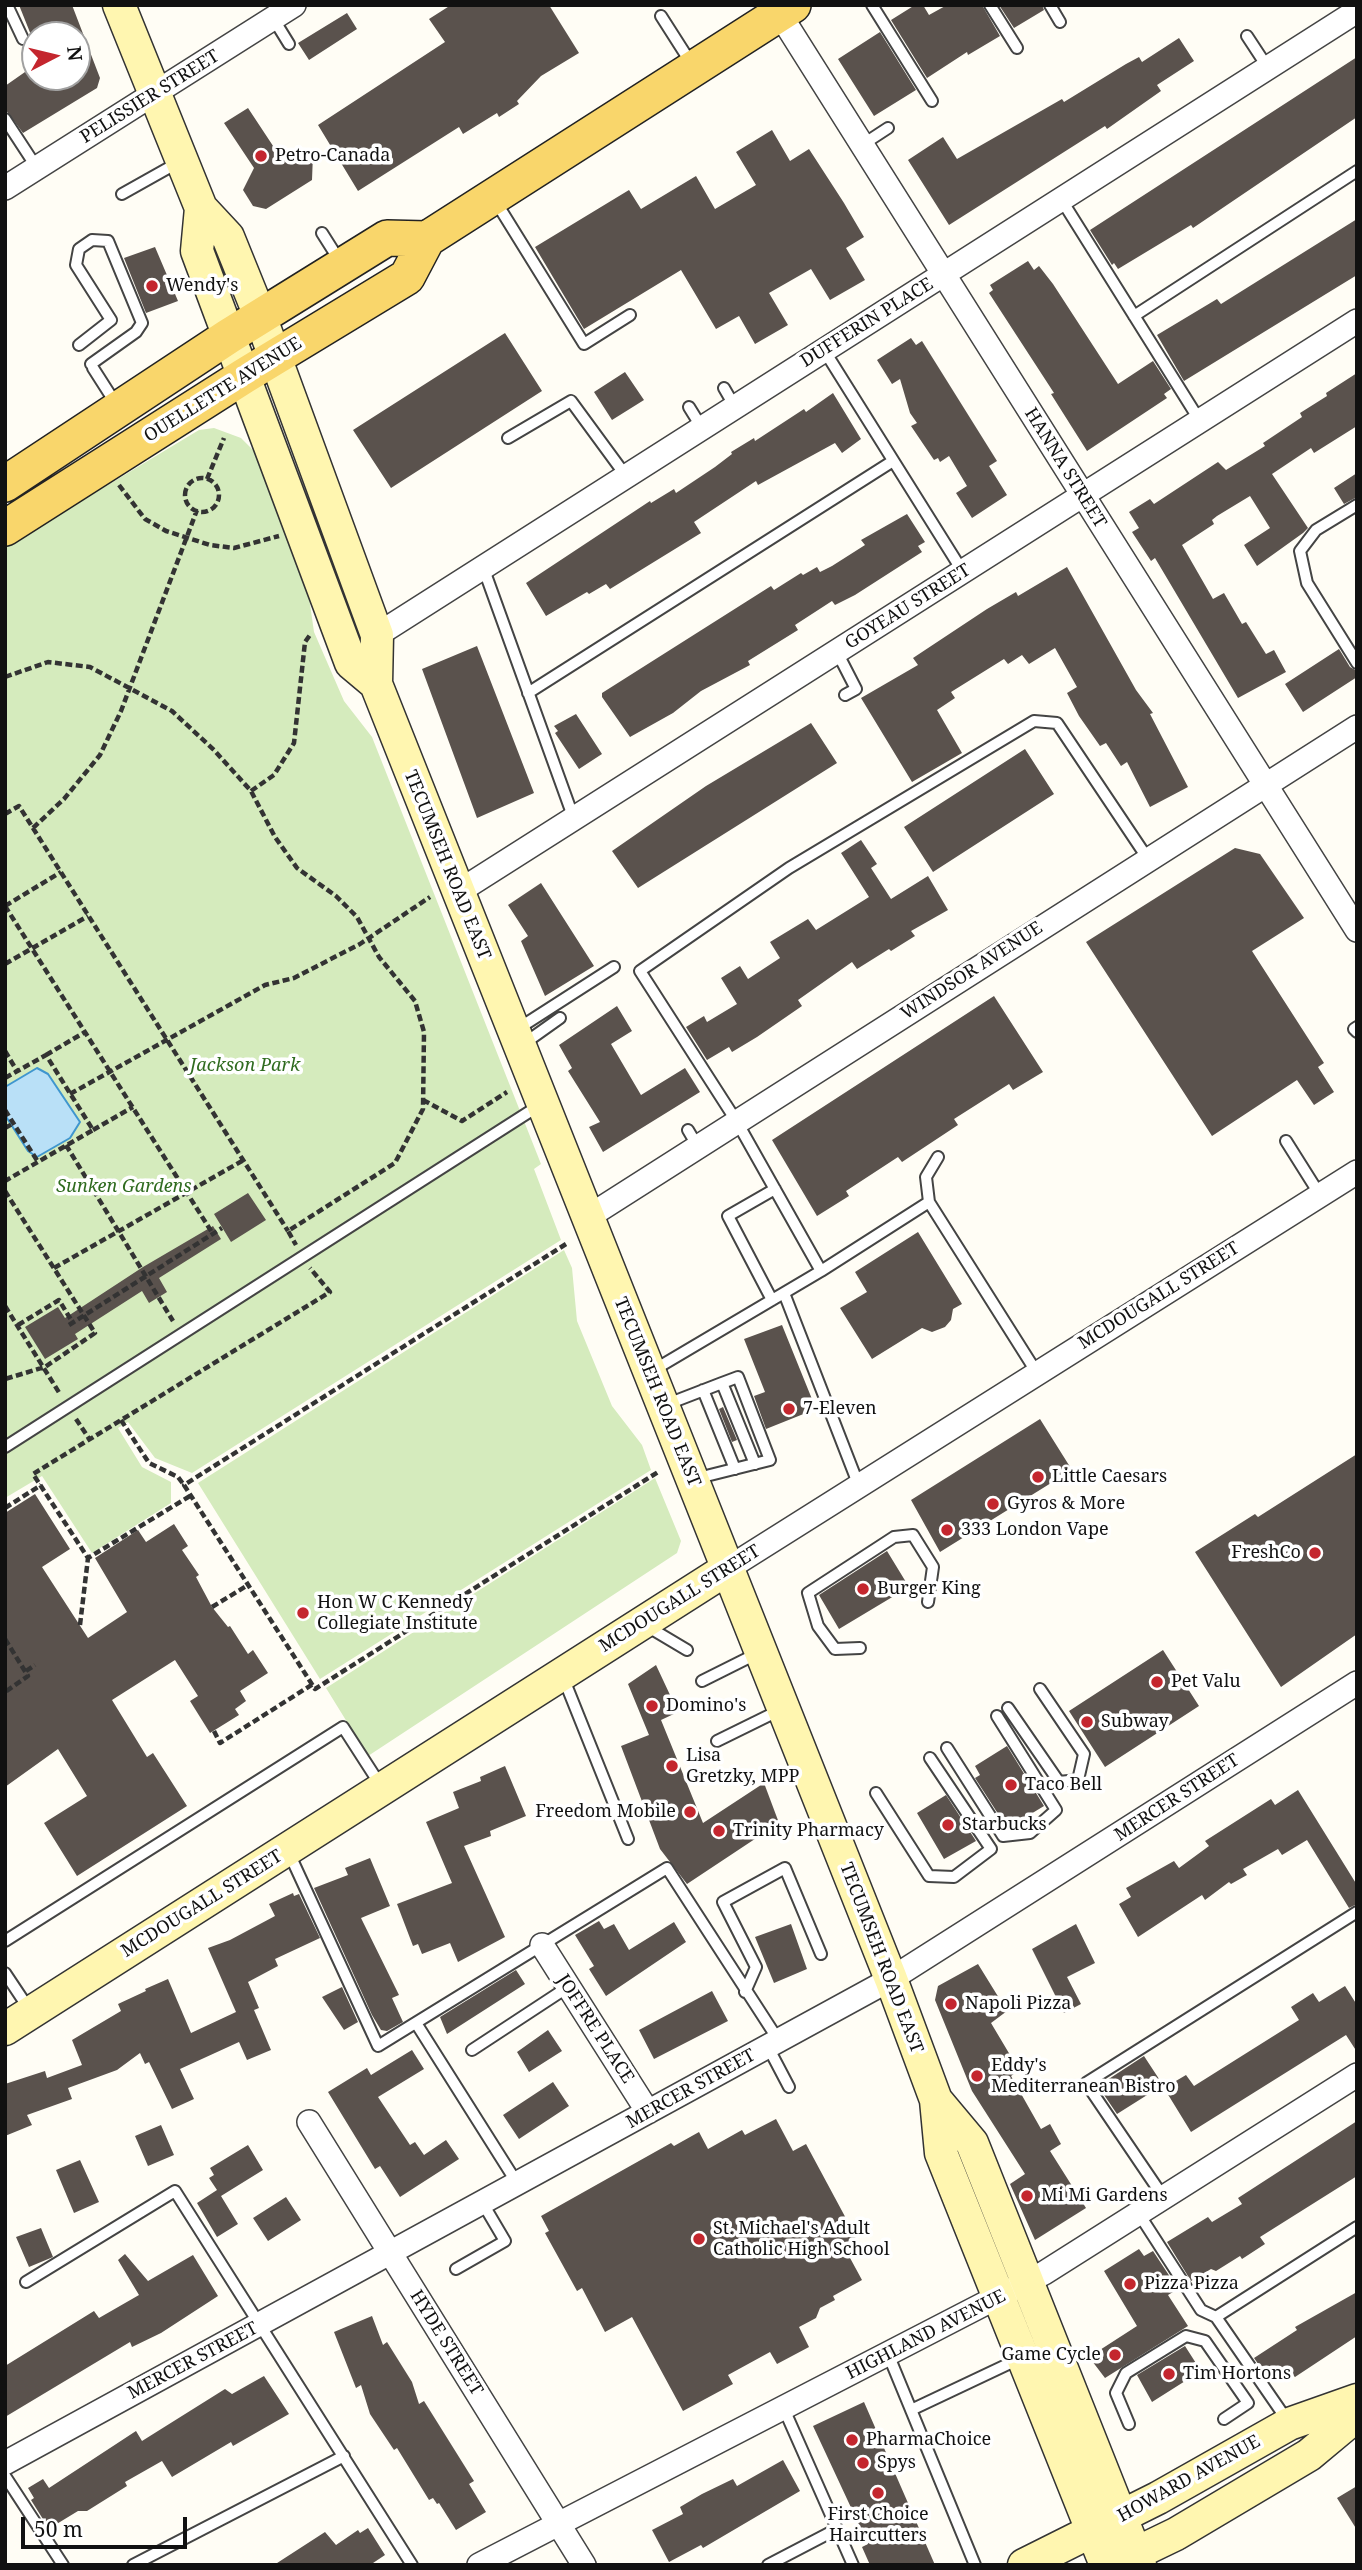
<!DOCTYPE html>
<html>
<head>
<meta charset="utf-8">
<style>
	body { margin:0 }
	#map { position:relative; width:1362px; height:2570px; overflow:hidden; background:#fffdf5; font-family:"Noto Serif",serif }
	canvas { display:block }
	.frame { position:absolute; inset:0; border:7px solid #111; pointer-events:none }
	.north { position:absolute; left:21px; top:21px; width:70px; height:70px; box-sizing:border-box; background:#fff; border:2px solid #a0a0a0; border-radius:50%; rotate:83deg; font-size:19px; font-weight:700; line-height:28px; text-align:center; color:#111 }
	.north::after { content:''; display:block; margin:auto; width:24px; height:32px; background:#c4262e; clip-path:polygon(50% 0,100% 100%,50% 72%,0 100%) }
	.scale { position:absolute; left:21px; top:2517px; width:166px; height:32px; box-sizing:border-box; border:4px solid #111; border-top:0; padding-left:9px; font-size:21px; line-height:24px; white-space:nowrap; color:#111; -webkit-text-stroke:5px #fff; paint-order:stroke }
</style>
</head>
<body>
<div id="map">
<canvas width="1362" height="2570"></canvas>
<div class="frame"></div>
<div class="north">N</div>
<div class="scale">50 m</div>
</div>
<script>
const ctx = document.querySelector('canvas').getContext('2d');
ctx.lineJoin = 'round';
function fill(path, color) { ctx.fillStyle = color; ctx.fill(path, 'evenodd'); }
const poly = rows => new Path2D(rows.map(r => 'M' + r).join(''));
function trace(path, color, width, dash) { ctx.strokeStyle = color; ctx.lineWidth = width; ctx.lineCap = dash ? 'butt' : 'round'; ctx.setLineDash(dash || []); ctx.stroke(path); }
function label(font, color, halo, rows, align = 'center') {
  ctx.font = font + ' "Noto Serif",serif'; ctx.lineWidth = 7; ctx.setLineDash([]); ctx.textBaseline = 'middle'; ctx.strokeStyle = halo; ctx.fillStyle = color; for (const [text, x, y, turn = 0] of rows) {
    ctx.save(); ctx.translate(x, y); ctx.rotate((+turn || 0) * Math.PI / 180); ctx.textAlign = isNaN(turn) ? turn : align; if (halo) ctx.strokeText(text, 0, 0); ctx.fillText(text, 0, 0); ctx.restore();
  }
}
const green = poly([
	[214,428,241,438,255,452,307,583,314,632,344,701,372,737,541,1164,534,1169,561,1240,192,1473,155,1458,128,1422,118,1428,142,1467,171,1482,171,1503,92,1553,42,1476,5,1498,5,547,199,430],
	[564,1250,572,1268,577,1321,612,1406,642,1445,651,1470,320,1679,198,1483],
	[655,1478,681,1541,677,1553,368,1756,326,1688]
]);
const water = poly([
	[37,1068,48,1074,80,1122,70,1138,37,1157,28,1151,5,1115,5,1087,37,1068]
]);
const building = poly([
	[19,5,72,5,100,78,97,88,23,133,5,109,5,86,35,65,35,77,77,77,77,35,31,35],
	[451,5,549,5,579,53,541,76,517,101,519,104,499,117,497,113,463,134,459,127,358,191,318,125,445,42,429,19],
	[915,5,923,5,929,15,947,5,982,5,1000,36,968,55,967,52,927,78,891,20],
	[999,5,1042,5,1044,10,1014,28],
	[347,13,357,29,309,60,298,43],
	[880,32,916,90,874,116,838,59],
	[1179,38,1194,61,1157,85,1161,91,1107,129,1105,126,949,225,908,160,943,137,957,159,1062,99,1064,102,1126,64,1139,57,1142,62],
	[1357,57,1357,117,1193,228,1191,225,1118,269,1114,263,1112,265,1090,230],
	[248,108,281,158,291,152,313,154,312,180,266,209,253,206,243,190,254,168,224,123],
	[772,130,790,161,809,149,844,203,864,237,846,248,865,280,830,300,811,269,769,293,788,325,755,344,739,316,716,329,681,270,584,329,535,247,629,190,641,209,696,176,715,209,756,185,736,152],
	[1357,219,1357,275,1184,381,1157,335,1217,299,1221,304],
	[155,247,178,301,146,313,124,258],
	[1028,261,1034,270,1039,266,1053,284,1118,384,1153,361,1171,389,1164,394,1167,398,1087,451,1051,394,1054,393,989,293,993,290,990,285],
	[505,333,542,391,391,488,353,430],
	[911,338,916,345,922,341,997,461,989,466,1007,495,972,518,956,493,967,486,949,456,940,462,938,458,934,460,911,426,917,423,910,413,900,379,892,384,877,360],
	[625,372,644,400,612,420,594,392],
	[1357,373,1357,426,1314,453,1311,448,1272,474,1308,528,1303,533,1257,566,1244,545,1270,528,1250,496,1217,516,1212,520,1214,524,1182,545,1213,599,1224,593,1242,624,1246,622,1266,654,1274,650,1286,672,1238,698,1155,558,1151,561,1132,532,1139,528,1129,512,1150,499,1154,504,1218,462,1226,470,1265,446,1263,443,1302,417,1300,413,1327,396,1326,393],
	[833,393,861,439,842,453,835,443,758,485,756,481,694,522,701,533,610,589,606,584,589,594,587,592,546,616,526,583,650,501,651,503,674,489,676,493,715,467,732,454,731,452,754,438,755,441,804,409,806,412],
	[1357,473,1357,497,1344,504,1334,488],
	[907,514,925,542,918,546,922,552,855,595,835,605,832,601,795,625,798,630,748,661,750,665,701,691,673,713,630,737,602,697,602,693,771,586,774,590,801,573,803,575,817,567,820,572,832,566,865,545,861,540],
	[1067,567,1136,690,1153,713,1150,714,1188,787,1150,807,1127,762,1121,766,1106,743,1100,746,1079,716,1067,693,1077,687,1055,648,1029,664,1022,655,1008,664,1004,659,951,692,955,698,937,710,962,753,912,782,861,698,918,665,913,658,987,609,1016,592,1018,596],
	[477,646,534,793,477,818,422,669],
	[1339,649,1350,667,1357,671,1357,677,1303,712,1285,684],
	[576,714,602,754,579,769,555,733,558,731,554,726],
	[811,723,837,763,638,888,612,851,706,786],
	[1025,749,1054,794,933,872,904,827],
	[861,840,877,864,871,868,891,899,928,876,948,910,911,931,915,936,891,951,889,949,857,969,852,962,798,1000,802,1006,757,1037,732,1052,729,1047,707,1060,686,1027,704,1016,707,1022,737,1004,721,978,740,966,748,979,780,958,770,942,808,919,816,930,869,897,841,853],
	[1235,848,1260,854,1304,918,1252,951,1324,1063,1318,1067,1334,1092,1314,1105,1297,1080,1212,1136,1086,942],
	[541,883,594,966,545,996,521,941,528,936,508,905],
	[994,996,1043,1072,1013,1090,1009,1084,954,1119,958,1125,902,1162,898,1157,846,1191,849,1196,817,1216,772,1140],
	[617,1006,632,1031,611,1044,641,1095,685,1068,700,1092,603,1152,589,1127,600,1122,568,1071,572,1068,559,1045],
	[248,1193,266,1220,231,1242,214,1214],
	[213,1226,221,1239,159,1278,167,1292,149,1303,142,1291,75,1334,78,1339,45,1359,25,1327,58,1307,65,1318,143,1267],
	[918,1232,962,1304,953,1309,951,1320,945,1327,932,1332,922,1328,872,1359,840,1308,867,1292,855,1272],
	[782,1325,816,1409,766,1429,754,1396,765,1392,744,1339],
	[723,1407,737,1440,732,1442,719,1409],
	[1040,1419,1072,1470,940,1552,911,1500],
	[1357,1454,1357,1634,1281,1687,1195,1552,1255,1514,1258,1517],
	[35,1494,70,1549,42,1567,88,1638,127,1612,95,1558,138,1530,146,1542,174,1524,188,1546,182,1550,199,1575,196,1577,212,1607,228,1627,230,1626,248,1654,253,1650,268,1673,240,1691,246,1701,235,1709,239,1715,210,1733,190,1701,198,1696,175,1660,112,1700,147,1757,153,1753,187,1806,77,1876,44,1823,87,1796,58,1749,5,1787,5,1513],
	[887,1551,909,1587,839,1629,819,1595],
	[1163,1650,1199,1706,1105,1767,1069,1711],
	[656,1665,678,1712,661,1720,703,1823,764,1783,779,1823,687,1884,660,1849,621,1746,649,1735,628,1684],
	[1007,1746,1044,1806,1011,1826,1008,1821,1004,1823,975,1778,980,1775,975,1766],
	[505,1766,526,1816,490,1831,491,1836,464,1846,505,1937,458,1962,450,1943,422,1954,418,1944,413,1946,397,1904,452,1883,426,1822,459,1808,453,1792,481,1781,480,1777],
	[1298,1790,1357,1885,1357,1904,1349,1908,1307,1840,1282,1855,1278,1849,1243,1869,1247,1875,1231,1884,1229,1882,1205,1900,1202,1895,1138,1937,1119,1904,1131,1897,1126,1888,1174,1861,1179,1868,1209,1846,1205,1841,1271,1799,1275,1805],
	[946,1795,976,1841,944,1859,917,1813],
	[370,1858,390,1906,361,1918,399,1995,392,1998,403,2022,387,2031,381,2030,372,2015,314,1888,348,1875,345,1868],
	[293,1893,294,1896,299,1894,320,1938,275,1959,278,1966,248,1982,259,2008,254,2010,271,2050,247,2060,239,2042,180,2069,194,2099,172,2109,149,2062,145,2064,140,2053,117,2070,68,2088,72,2099,27,2115,32,2125,5,2136,5,2084,45,2071,47,2078,82,2065,72,2040,121,2011,118,2004,146,1991,145,1989,168,1979,191,2033,236,2012,208,1948,230,1940,275,1916,269,1904],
	[599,1921,604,1929,614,1924,629,1950,674,1922,686,1942,606,1996,589,1969,594,1966,575,1935],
	[791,1924,807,1969,774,1983,755,1937],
	[1076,1924,1095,1963,1067,1977,1081,2004,1064,2013,1032,1949],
	[978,1964,1007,2011,991,2023,1019,2070,1011,2076,1041,2129,1050,2124,1061,2144,1050,2151,1086,2208,1035,2240,1010,2184,1025,2174,972,2091,935,2000,938,1986],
	[516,1970,525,1984,447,2034,440,2017],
	[1345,1986,1357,2005,1357,2052,1346,2035,1191,2132,1164,2088,1186,2075,1194,2086,1299,2020,1291,2007,1313,1993,1319,2002],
	[342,1987,358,2022,344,2030,322,1997],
	[712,1991,728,2021,654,2059,639,2030],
	[548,2030,562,2051,529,2072,517,2052],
	[412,2050,424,2069,378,2097,410,2145,415,2142,424,2155,446,2140,459,2159,400,2197,380,2166,375,2169,328,2092,367,2068,371,2075],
	[1144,2056,1163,2085,1117,2114,1098,2086],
	[553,2082,569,2106,519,2139,503,2115],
	[776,2119,793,2151,806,2144,856,2237,843,2245,862,2280,833,2296,835,2300,820,2308,816,2318,799,2327,809,2347,777,2364,770,2352,728,2375,733,2384,683,2411,632,2317,605,2332,582,2288,577,2291,545,2233,549,2231,541,2216,671,2143,674,2146,699,2132,708,2149,742,2130,745,2135],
	[1357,2121,1357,2176,1260,2237,1265,2244,1242,2259,1240,2256,1216,2271,1211,2269,1191,2281,1167,2242,1208,2217,1212,2222,1242,2204,1238,2198],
	[161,2125,174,2155,148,2166,135,2136],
	[248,2145,263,2170,221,2196,238,2224,217,2237,197,2203,217,2190,209,2178,214,2175,210,2168],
	[80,2160,99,2202,74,2213,56,2170],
	[286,2197,301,2220,268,2241,253,2218],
	[41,2228,53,2257,29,2267,16,2237],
	[1139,2249,1144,2256,1153,2251,1178,2289,1168,2295,1188,2326,1105,2378,1089,2357,1137,2326,1104,2271],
	[125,2254,148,2281,193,2255,218,2296,161,2333,132,2347,130,2342,5,2417,5,2366,94,2311,99,2318,139,2295,118,2260],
	[1357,2292,1357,2336,1295,2377,1288,2370,1270,2381,1254,2358,1297,2330,1295,2327],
	[372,2316,383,2345,387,2342,412,2382,419,2404,424,2401,474,2481,469,2484,486,2512,456,2530,439,2503,437,2504,433,2498,429,2500,397,2448,394,2450,370,2414,361,2385,356,2388,334,2332],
	[1185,2346,1201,2371,1152,2402,1137,2375],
	[264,2376,289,2414,233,2446,231,2442,172,2477,162,2461,125,2482,127,2486,87,2511,78,2511,55,2525,52,2520,46,2524,31,2500,34,2498,28,2488,43,2479,49,2488,136,2431,142,2441,225,2389,232,2394],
	[864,2402,935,2565,870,2565,862,2547,868,2544,813,2426],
	[783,2460,800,2491,703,2548,701,2545,669,2562,652,2530,683,2514,680,2507,702,2494,733,2479,737,2486],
	[1357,2486,1357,2530,1337,2498],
	[368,2528,385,2555,370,2565,274,2565,325,2532,336,2545,358,2530,360,2533]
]);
const path = poly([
	'185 495a17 17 0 1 1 34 0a17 17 0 1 1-34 0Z',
	[207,479,224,438],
	[119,485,145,519,166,531,210,545,234,548,279,536],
	[5,677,48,662,90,667,172,711,214,750,251,791,275,837,297,868,336,896,357,917,379,957,415,1001,424,1032,423,1109,395,1163,288,1231,296,1245],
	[251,791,274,775,294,743,305,642,310,635],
	[5,814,19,806,288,1231],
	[33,828,64,799,100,755,121,711,197,510],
	[5,906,213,1234],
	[5,906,61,872],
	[5,964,88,916],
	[5,1051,17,1071],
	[46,1055,85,1032],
	[5,1078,46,1055,93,1130,5,1181],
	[70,1094,265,985,294,978,360,944,430,897],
	[423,1100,462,1121,507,1092],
	[5,1110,38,1162],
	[5,1128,14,1123],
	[93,1130,133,1107],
	[66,1145,173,1321],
	[5,1191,95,1333,45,1367,5,1379],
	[566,1244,184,1485,315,1689,658,1472],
	[54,1268,242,1161],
	[5,1306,60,1394],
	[18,1325,59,1300,73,1323],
	[69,1325,222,1228],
	[76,1419,90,1440],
	[121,1420,149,1463,178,1477,184,1485],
	[190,1496,88,1558,33,1474,330,1292,310,1268],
	[5,1508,41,1485],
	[212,1607,248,1585],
	[80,1625,88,1558],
	[5,1639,28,1676,5,1692],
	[26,1671,35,1665],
	[214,1731,220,1743,313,1684]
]);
const lane = poly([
	[7,5,23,39],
	[872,5,932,101],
	[990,5,1017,48],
	[1050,5,1060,22],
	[661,16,691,63],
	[273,18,289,44],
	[1247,36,1268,68],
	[5,119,37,168],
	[862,145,888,128],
	[122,194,179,162],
	[1061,199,1200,421],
	[496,202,584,344,630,315],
	[322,233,341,263],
	[1134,316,1357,171],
	[79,345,111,320,76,265,79,249,92,240,108,241,142,323,136,332,91,364],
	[824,350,963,572],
	[93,368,116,404],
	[724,388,735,407],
	[689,407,702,428],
	[508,438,571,401,626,476],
	[1357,505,1316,530,1300,551,1307,583,1357,663],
	[483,567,574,819],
	[837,652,856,689,845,695],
	[528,693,893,461],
	[1357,1027,1354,1029,1357,1032],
	[516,1030,614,967],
	[522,1045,560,1018],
	[688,1130,698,1147],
	[1286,1141,1320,1195],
	[938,1157,926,1177,929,1202,1037,1373],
	[821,1271,737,1122,640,971,789,868,1034,721,1057,723,1148,859],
	[784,1293,859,1486],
	[772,1300,728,1216,775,1189],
	[652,1371,821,1271,929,1202],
	[703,1390,735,1469],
	[665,1405,722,1383,755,1464],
	[5,1447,540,1105],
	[694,1479,770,1460,738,1377,722,1383],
	[645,1625,687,1650],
	[860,1648,835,1649,818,1626,808,1593,894,1537,913,1535,933,1567,928,1602],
	[563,1677,628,1839],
	[702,1681,758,1653],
	[1008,1708,1059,1782,1078,1780,1084,1754,1040,1689],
	[717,1741,780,1710],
	[947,1748,1003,1836,1030,1833,1056,1810,997,1716],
	[876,1793,929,1876,954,1877,991,1849,930,1758],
	[289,1853,378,2046,667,1868,779,2041],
	[5,1941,343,1727,381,1786],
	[5,1973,29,2009],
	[745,1992,756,1967,723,1902,785,1868,821,1954],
	[416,2023,517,2183],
	[768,2047,789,2087],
	[472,2050,568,1987],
	[1164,2198,1086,2083,1357,1912],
	[1139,2214,1201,2310,1216,2317,1287,2420],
	[456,2269,505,2241,482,2202],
	[26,2282,175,2191,412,2565],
	[1216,2317,1357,2227],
	[888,2354,975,2565],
	[784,2409,853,2565],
	[911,2410,1021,2358],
	[1129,2424,1116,2393,1126,2373,1186,2336,1205,2341,1248,2403,1224,2419],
	[5,2476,63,2565],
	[133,2565,344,2456],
	[768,2565,837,2529]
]);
const street = poly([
	[774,5,1357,930],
	[5,188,294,5],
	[377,635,1357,11],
	[458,892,1357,321],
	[588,1217,1357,727],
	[727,1569,1357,1172],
	[542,1945,648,2112],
	[309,2122,584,2565],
	[5,2463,891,1979,1357,1683],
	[479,2565,1044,2273,1357,2075]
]);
const secondary = poly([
	[119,5,201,208,228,237,260,316,377,635,376,684,891,1979,936,2100,941,2153,1106,2565],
	[201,208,197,251,351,663,376,684],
	[5,2029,727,1569],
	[936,2100,972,2143,1140,2565],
	[1118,2562,1176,2534,1309,2455,1357,2415],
	[1024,2565,1158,2498,1289,2424,1357,2400]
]);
const primary = poly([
	[5,484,229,336,387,238,427,239],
	[5,528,244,376,407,277,427,239,793,5]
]);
const markers = [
	[261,156,7,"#c4262e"],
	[152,286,7,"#c4262e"],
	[789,1409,7,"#c4262e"],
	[1038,1477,7,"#c4262e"],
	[993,1504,7,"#c4262e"],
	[947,1530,7,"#c4262e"],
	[1315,1553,7,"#c4262e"],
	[863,1589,7,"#c4262e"],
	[303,1613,7,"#c4262e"],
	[1157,1682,7,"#c4262e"],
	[652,1706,7,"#c4262e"],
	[1087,1722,7,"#c4262e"],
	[672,1766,7,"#c4262e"],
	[1011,1785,7,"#c4262e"],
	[690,1812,7,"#c4262e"],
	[948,1825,7,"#c4262e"],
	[719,1831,7,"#c4262e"],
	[951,2004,7,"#c4262e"],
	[977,2076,7,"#c4262e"],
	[1027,2196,7,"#c4262e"],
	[699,2239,7,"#c4262e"],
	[1130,2284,7,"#c4262e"],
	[1115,2355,7,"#c4262e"],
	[1169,2374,7,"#c4262e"],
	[852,2440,7,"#c4262e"],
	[863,2463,7,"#c4262e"],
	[878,2493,7,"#c4262e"]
];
const streetNames = [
	["PELISSIER STREET",150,97,-32],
	["DUFFERIN PLACE",867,323,-32],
	["OUELLETTE AVENUE",223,390,-32],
	["HANNA STREET",1065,468,58],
	["GOYEAU STREET",908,607,-32],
	["TECUMSEH ROAD EAST",447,865,68],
	["WINDSOR AVENUE",972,971,-33],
	["MCDOUGALL STREET",1159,1296,-32],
	["TECUMSEH ROAD EAST",657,1392,68],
	["MCDOUGALL STREET",680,1599,-32],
	["MERCER STREET",1177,1798,-33],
	["MCDOUGALL STREET",202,1904,-32],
	["TECUMSEH ROAD EAST",881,1958,69],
	["JOFFRE PLACE",595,2029,57],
	["MERCER STREET",691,2089,-29],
	["HIGHLAND AVENUE",926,2335,-27],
	["HYDE STREET",446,2343,58],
	["MERCER STREET",193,2361,-28],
	["HOWARD AVENUE",1189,2479,-29]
];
const poiNames = [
	["Petro-Canada",275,156],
	["Wendy's",166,286],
	["7-Eleven",803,1409],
	["Little Caesars",1052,1477],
	["Gyros & More",1007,1504],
	["333 London Vape",961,1530],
	["FreshCo",1301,1553,"right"],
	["Burger King",877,1589],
	["Hon W C Kennedy",317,1603],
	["Collegiate Institute",317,1624],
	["Pet Valu",1171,1682],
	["Domino's",666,1706],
	["Subway",1101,1722],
	["Lisa",686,1756],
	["Gretzky, MPP",686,1777],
	["Taco Bell",1025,1785],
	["Freedom Mobile",676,1812,"right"],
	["Starbucks",962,1825],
	["Trinity Pharmacy",733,1831],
	["Napoli Pizza",965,2004],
	["Eddy's",991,2066],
	["Mediterranean Bistro",991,2087],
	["Mi Mi Gardens",1041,2196],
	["St. Michael's Adult",713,2229],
	["Catholic High School",713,2250],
	["Pizza Pizza",1144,2284],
	["Game Cycle",1101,2355,"right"],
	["Tim Hortons",1183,2374],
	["PharmaChoice",866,2440],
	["Spys",877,2463],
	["First Choice",878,2515,"center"],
	["Haircutters",878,2536,"center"]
];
const parkNames = [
	["Jackson Park",245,1066],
	["Sunken Gardens",124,1187]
];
fill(green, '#d5ebbd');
fill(water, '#b9e0f7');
trace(water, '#3f96cf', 2);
fill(building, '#5a524d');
trace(lane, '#444', 14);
trace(street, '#444', 26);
trace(secondary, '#333', 35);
trace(primary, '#222', 38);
trace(path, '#333', 4.5, [7, 3.5]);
trace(lane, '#fff', 10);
trace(street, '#fff', 23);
trace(secondary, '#fff6b0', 32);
trace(primary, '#f9d66b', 35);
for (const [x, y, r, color] of markers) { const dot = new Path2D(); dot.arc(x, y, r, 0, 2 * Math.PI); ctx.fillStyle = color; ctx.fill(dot); trace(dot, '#fff', 2.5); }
label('18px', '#111', '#fff', streetNames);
label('18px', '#111', '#fff', poiNames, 'left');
label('italic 18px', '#2f6b1f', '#fff', parkNames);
</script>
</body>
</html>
